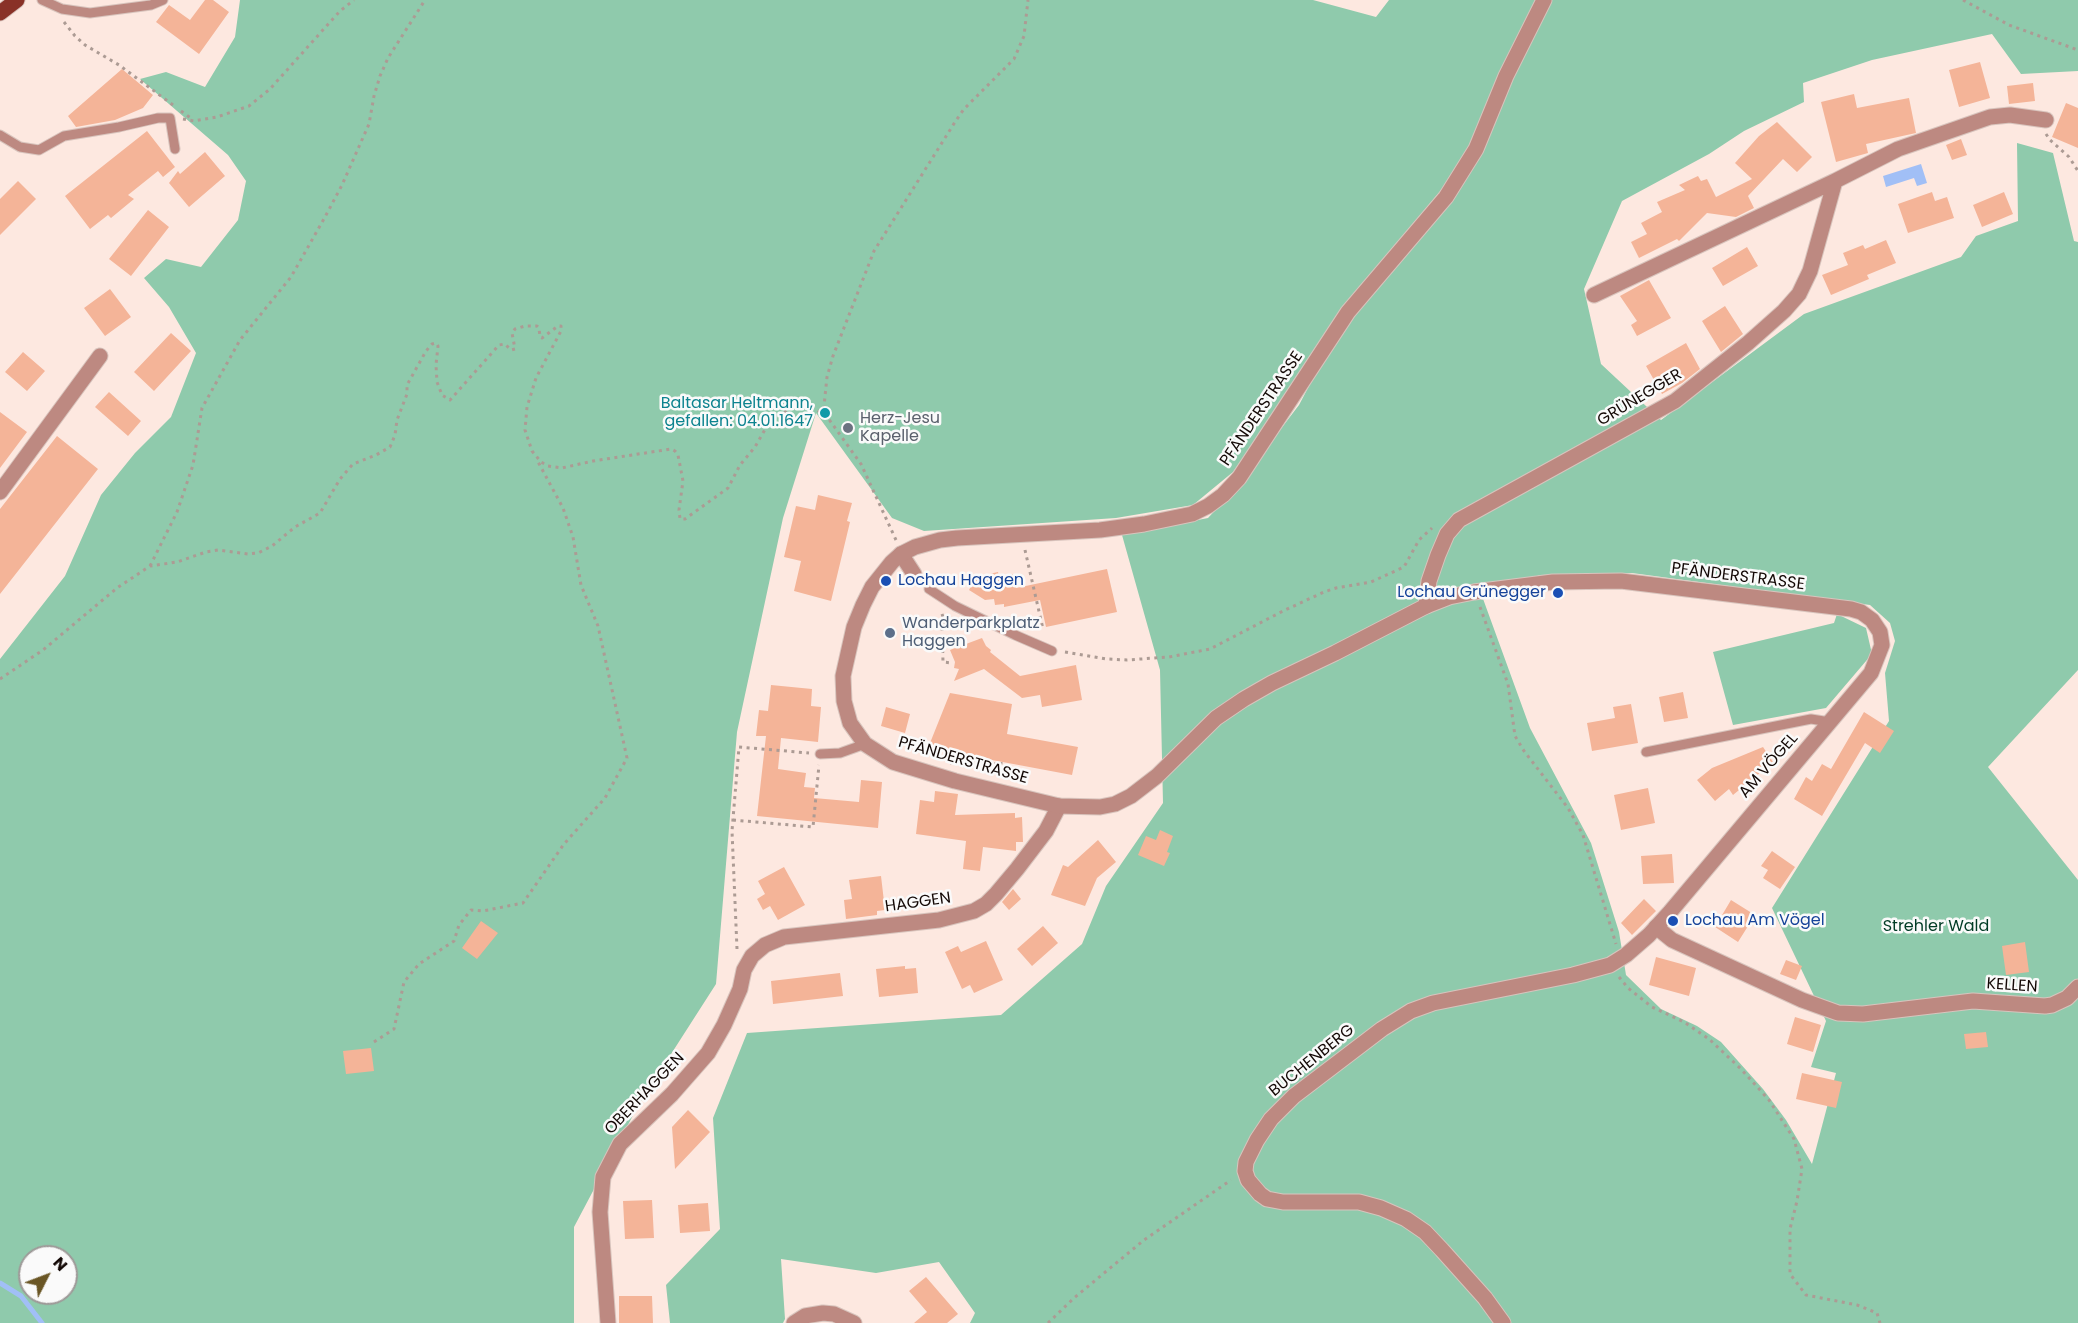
<!DOCTYPE html>
<html>
<head>
<meta charset="utf-8">
<style>
	body { margin:0 }
	#map { position:relative; width:2078px; height:1323px; overflow:hidden; background:#fde8e0; font-family:Poppins,sans-serif }
	canvas { display:block }
	.north { position:absolute; left:18px; top:1245px; width:60px; height:60px; box-sizing:border-box; background:#fafafa; border:2px solid #9e9998; border-radius:50%; rotate:48deg; font-size:16px; font-weight:700; line-height:24px; text-align:center; color:#130805 }
	.north::after { content:''; display:block; margin:auto; width:21px; height:27px; background:#6a5625; clip-path:polygon(50% 0,100% 100%,50% 72%,0 100%) }
</style>
</head>
<body>
<div id="map">
<canvas width="2078" height="1323"></canvas>
<div class="north">N</div>
</div>
<script>
const ctx = document.querySelector('canvas').getContext('2d');
ctx.lineJoin = 'round';
function fill(path, color) { ctx.fillStyle = color; ctx.fill(path, 'evenodd'); }
const poly = rows => new Path2D(rows.map(r => 'M' + r).join(''));
function trace(path, color, width, dash) { ctx.strokeStyle = color; ctx.lineWidth = width; ctx.lineCap = dash ? 'butt' : 'round'; ctx.setLineDash(dash || []); ctx.stroke(path); }
function label(font, color, halo, rows, align = 'center') {
  ctx.font = font + ' Poppins,sans-serif'; ctx.lineWidth = 5; ctx.setLineDash([]); ctx.textBaseline = 'middle'; ctx.strokeStyle = halo; ctx.fillStyle = color; for (const [text, x, y, turn = 0] of rows) {
    ctx.save(); ctx.translate(x, y); ctx.rotate((+turn || 0) * Math.PI / 180); ctx.textAlign = isNaN(turn) ? turn : align; if (halo) ctx.strokeText(text, 0, 0); ctx.fillText(text, 0, 0); ctx.restore();
  }
}
const green = poly([
	[240,0,1313,0,1376,17,1389,0,2078,0,2078,71,2021,74,1992,34,1872,60,1803,83,1804,102,1744,131,1709,154,1622,201,1584,289,1601,364,1661,420,1804,314,1961,257,1976,236,2018,221,2017,143,2053,153,2074,241,2078,242,2078,670,1988,767,2078,880,2078,1323,970,1323,975,1313,939,1262,876,1273,781,1259,785,1319,783,1323,670,1323,666,1285,720,1229,713,1118,747,1033,1001,1015,1082,944,1106,886,1163,803,1160,670,1122,535,1208,518,1235,489,1299,405,1348,312,1446,197,1470,144,1442,189,1339,312,1291,389,1233,472,1193,505,1116,518,924,531,892,518,816,413,783,518,737,732,716,984,639,1104,574,1227,574,1323,0,1323,0,659,65,576,101,495,135,453,171,417,196,353,169,307,144,278,166,259,201,267,238,220,246,181,228,155,140,79,166,72,205,87,235,37],
	[1632,573,1870,605,1890,623,1895,641,1885,673,1889,721,1772,908,1826,1021,1811,1067,1836,1073,1812,1164,1786,1120,1763,1089,1721,1042,1697,1026,1661,1009,1626,975,1619,932,1591,843,1530,728,1482,596,1540,575],
	[30,1257,66,1257,66,1293,30,1293],
	[1837,614,1866,628,1872,654,1826,708,1733,725,1713,652,1834,623]
]);
const water = poly([
	[1921,164,1927,183,1917,186,1914,178,1886,187,1883,176]
]);
const stream = poly([
	[0,1283,21,1296,42,1323]
]);
const building = poly([
	[205,0,213,0,229,12,199,54,156,22,169,5,190,20],
	[1980,62,1990,98,1959,107,1949,70],
	[122,69,153,95,143,108,115,120,76,127,68,116],
	[2033,83,2035,101,2009,104,2007,86],
	[1854,94,1857,108,1909,98,1916,133,1866,144,1868,153,1836,162,1821,102],
	[2066,103,2078,108,2078,148,2052,137],
	[1777,122,1812,157,1797,172,1783,159,1748,196,1754,208,1736,217,1707,213,1679,241,1677,239,1639,258,1631,242,1647,234,1641,223,1662,212,1657,202,1685,190,1679,185,1698,176,1701,181,1707,179,1716,197,1752,179,1735,163,1759,136],
	[147,131,175,167,163,177,158,171,128,195,134,199,111,218,108,215,90,229,65,196],
	[1961,139,1967,155,1952,160,1946,145],
	[205,152,225,176,189,207,169,183,178,171,180,174],
	[18,181,36,199,0,235,0,199],
	[1932,192,1935,201,1947,197,1954,218,1908,233,1898,204],
	[2004,192,2013,214,1982,227,1973,205],
	[148,210,169,227,131,276,109,259],
	[1886,240,1896,263,1867,275,1869,279,1831,295,1822,275,1848,265,1843,253,1863,245,1865,249],
	[1747,247,1758,266,1723,286,1712,268],
	[1649,280,1671,318,1637,336,1631,325,1637,321,1620,296],
	[110,289,131,317,105,336,84,308],
	[1725,306,1743,334,1721,352,1702,321],
	[171,333,191,351,154,391,134,372],
	[1686,343,1700,369,1682,383,1662,394,1646,366],
	[23,352,45,371,27,391,5,372],
	[109,392,141,421,128,436,95,407],
	[0,412,27,432,0,468],
	[57,436,98,469,0,594,0,509],
	[818,495,852,503,847,521,850,522,831,601,794,591,801,561,784,557,796,506,815,510],
	[1107,569,1117,612,1046,627,1040,600,1004,607,1004,604,995,605,994,599,985,600,969,590,976,577,998,572,999,577,1013,574,1016,588],
	[982,638,986,646,991,650,990,652,1020,676,1076,665,1082,700,1042,707,1040,695,1022,698,984,669,954,681,959,669,954,668,955,662,950,650],
	[771,685,812,689,811,706,821,707,818,742,781,738,778,769,806,773,804,787,815,788,814,798,859,802,861,780,882,782,878,828,757,816,766,736,756,736,759,710,768,711],
	[1683,692,1688,718,1664,722,1659,697],
	[950,693,1012,704,1007,734,1078,747,1072,775,928,748],
	[1631,704,1638,743,1592,751,1587,723,1615,718,1613,707],
	[886,707,910,714,905,733,881,726],
	[1864,712,1894,731,1880,753,1865,743,1822,816,1794,799,1806,777,1812,781,1822,764,1831,769],
	[1763,747,1773,762,1733,795,1729,789,1715,801,1697,780,1712,768],
	[1648,788,1655,823,1621,830,1614,795],
	[935,791,958,794,955,815,1015,813,1015,818,1022,817,1023,842,1016,842,1016,851,983,847,980,871,963,869,966,841,916,834,920,800,934,802],
	[1160,830,1173,836,1167,852,1170,853,1164,866,1138,855,1146,836,1156,840],
	[1098,840,1116,862,1097,878,1085,906,1051,895,1063,865,1068,867],
	[1772,851,1795,867,1780,889,1763,878,1768,870,1761,866],
	[1672,854,1674,883,1643,884,1641,856],
	[784,867,805,905,778,920,770,906,763,910,757,899,765,894,758,881],
	[881,876,885,910,877,911,877,915,846,919,844,900,852,899,849,880],
	[1013,889,1021,899,1009,910,1002,902],
	[1644,899,1656,911,1632,935,1621,923],
	[1731,900,1755,915,1738,942,1715,927],
	[481,921,498,933,477,959,462,948],
	[1043,926,1058,943,1032,966,1017,949],
	[986,941,1003,980,974,993,970,985,962,989,945,952,958,946,961,952],
	[2025,942,2029,972,2006,975,2002,946],
	[1656,957,1696,968,1689,996,1649,985],
	[1786,960,1802,966,1796,980,1780,974],
	[905,966,905,969,916,968,918,993,879,997,876,969],
	[840,973,843,996,773,1004,771,981],
	[1795,1017,1821,1025,1813,1052,1787,1044],
	[1986,1032,1988,1047,1966,1049,1964,1034],
	[371,1048,374,1071,346,1074,343,1051],
	[1802,1073,1842,1082,1836,1108,1796,1099],
	[688,1110,710,1132,675,1169,672,1127],
	[652,1200,654,1238,625,1239,623,1201],
	[708,1203,710,1231,680,1233,678,1205],
	[926,1277,958,1314,947,1323,914,1323,927,1312,909,1291],
	[619,1296,652,1296,653,1323,619,1323]
]);
const path = poly([
	[1963,0,2009,25,2078,50],
	[64,22,75,36,85,45,119,65,173,105],
	[181,111,192,119],
	[183,119,194,121,217,117,249,106,270,89,340,11,354,0],
	[2046,134,2050,140,2069,157,2078,171],
	[896,540,861,464,828,418,824,406,827,377,833,356,874,251,955,122,964,109,1014,59,1024,36,1028,0],
	[1025,550,1043,629],
	[150,566,177,512,193,465,202,408,240,340,291,277,325,217,342,185,369,124,374,96,380,76,388,58,425,0],
	[1480,607,1508,684,1515,736,1524,751,1568,808,1583,835,1616,944],
	[942,614,945,622,942,626,943,662,952,663],
	[1065,652,1107,659,1127,660,1169,657,1210,649,1283,611,1324,592,1336,588,1371,582,1404,567,1419,540,1432,528],
	[0,679,43,650,117,588,150,566,177,562,206,552,218,550,248,554,258,553,272,546,295,527,320,513,340,479,353,464,376,455,390,447,395,435,397,420,407,394,407,385,426,351,432,344,436,343,438,346,436,365,437,382,442,395,450,400,499,345,505,344,511,350,515,349,512,333,515,329,525,326,537,326,539,328,540,337,542,338,558,326,561,326,561,331,536,378,527,407,525,430,532,451,541,462,548,466,562,468,593,461,671,449,675,451,678,455,683,481,679,510,680,519,685,519,728,488,740,465,755,447,767,426,778,416,792,408,809,404,828,418],
	[950,763,968,759,1001,765,1001,762],
	[733,820,813,827,819,765],
	[737,949,732,831,739,747,809,753],
	[1619,977,1628,988,1652,1007,1684,1022,1709,1039,1741,1069,1769,1100,1794,1139,1802,1169,1797,1201,1790,1229,1790,1274,1806,1295,1857,1305,1877,1313,1880,1323],
	[374,1042,394,1029,404,982,419,964,454,941,459,925,471,910,483,911,523,903,564,844,605,798,627,758,598,626,581,585,573,537,563,508,537,460],
	[1048,1323,1074,1298,1144,1240,1231,1180]
]);
const service = poly([
	[42,0,62,9,90,13,151,5,163,0],
	[0,135,20,147,39,150,64,136,119,127,158,118,170,118,175,149],
	[929,589,955,606,1015,635,1052,651],
	[1646,752,1811,719,1830,722],
	[820,754,840,753,865,744]
]);
const minor = poly([
	[1594,295,1835,181],
	[0,492,100,356],
	[901,554,914,574],
	[1426,606,1429,581,1438,555,1447,534,1459,520,1675,401,1748,343,1784,311,1799,294,1810,271,1835,181,1898,149,1990,117,2010,115,2046,120],
	[1656,927,1672,940,1802,1000,1838,1013,1863,1014,1973,1001,2045,1006,2052,1005,2067,998,2078,987],
	[608,1323,600,1212,603,1177,620,1144,672,1094,708,1053,724,1025,740,989,744,970,752,956,765,945,784,937,939,920,974,911,986,904,996,894,1017,869,1046,831,1059,806],
	[794,1323,805,1316,823,1313,834,1314,854,1323]
]);
const tertiary = poly([
	[1503,1323,1485,1298,1442,1250,1425,1232,1406,1219,1381,1208,1359,1202,1283,1202,1267,1199,1260,1194,1248,1180,1245,1171,1246,1162,1257,1140,1271,1119,1294,1096,1382,1029,1411,1011,1433,1003,1573,975,1610,965,1626,955,1649,935,1670,912,1871,673,1882,645,1880,632,1872,620,1861,612,1851,609,1621,581,1553,582,1474,592,1449,597,1426,606,1335,653,1272,683,1244,699,1216,718,1157,776,1131,796,1115,804,1100,807,1059,806,955,781,893,762,865,744,850,723,844,701,843,676,854,627,863,605,872,587,892,562,901,554,915,547,940,540,957,538,1100,530,1144,524,1192,514,1208,506,1223,495,1239,478,1348,312,1446,197,1476,149,1506,76,1544,0]
]);
const primary = poly([
	[0,13,17,0]
]);
const markers = [
	[825,413,6,"#0f9aa8"],
	[848,428,6,"#6b7280"],
	[886,581,6,"#1a4fb4"],
	[1558,593,6,"#1a4fb4"],
	[890,633,6,"#5c6f8a"],
	[1673,921,6,"#1a4fb4"]
];
const streetNames = [
	["GRÜNEGGER",1640,398,-31],
	["PFÄNDERSTRASSE",1262,409,-56],
	["PFÄNDERSTRASSE",1738,577,7],
	["PFÄNDERSTRASSE",963,761,16],
	["AM VÖGEL",1769,766,-49],
	["HAGGEN",918,903,-8],
	["KELLEN",2012,986,4],
	["BUCHENBERG",1312,1061,-39],
	["OBERHAGGEN",645,1094,-46]
];
const cultureNames = [
	["Baltasar Heltmann,",813,404],
	["gefallen: 04.01.1647",813,422]
];
const worshipNames = [
	["Herz-Jesu",860,419],
	["Kapelle",860,437]
];
const transitNames = [
	["Lochau Haggen",898,581],
	["Lochau Grünegger",1546,593,"right"],
	["Lochau Am Vögel",1685,921]
];
const serviceNames = [
	["Wanderparkplatz",902,624],
	["Haggen",902,642]
];
const parkNames = [
	["Strehler Wald",1936,927]
];
fill(green, '#8fcaac');
fill(water, '#a1bff6');
trace(stream, '#a1bff6', 5);
fill(building, '#f4b498');
trace(service, '#d8c4bd', 11);
trace(minor, '#d8c4bd', 17);
trace(tertiary, '#d8c4bd', 17);
trace(primary, '#d8c4bd', 17);
trace(path, '#ac9b94', 3, [3, 4.5]);
trace(service, '#bd8981', 9);
trace(minor, '#bd8981', 15);
trace(tertiary, '#bd8981', 15);
trace(primary, '#893127', 15);
for (const [x, y, r, color] of markers) { const dot = new Path2D(); dot.arc(x, y, r, 0, 2 * Math.PI); ctx.fillStyle = color; ctx.fill(dot); trace(dot, '#fafafa', 2); }
label('16px', '#130805', '#fafafa', streetNames);
label('16px', '#0d838f', '#fafafa', cultureNames, 'right');
label('16px', '#5b616d', '#fafafa', worshipNames, 'left');
label('16px', '#164399', '#fafafa', transitNames, 'left');
label('16px', '#4e5e75', '#fafafa', serviceNames, 'left');
label('16px', '#003b25', '#fafafa', parkNames);
</script>
</body>
</html>
